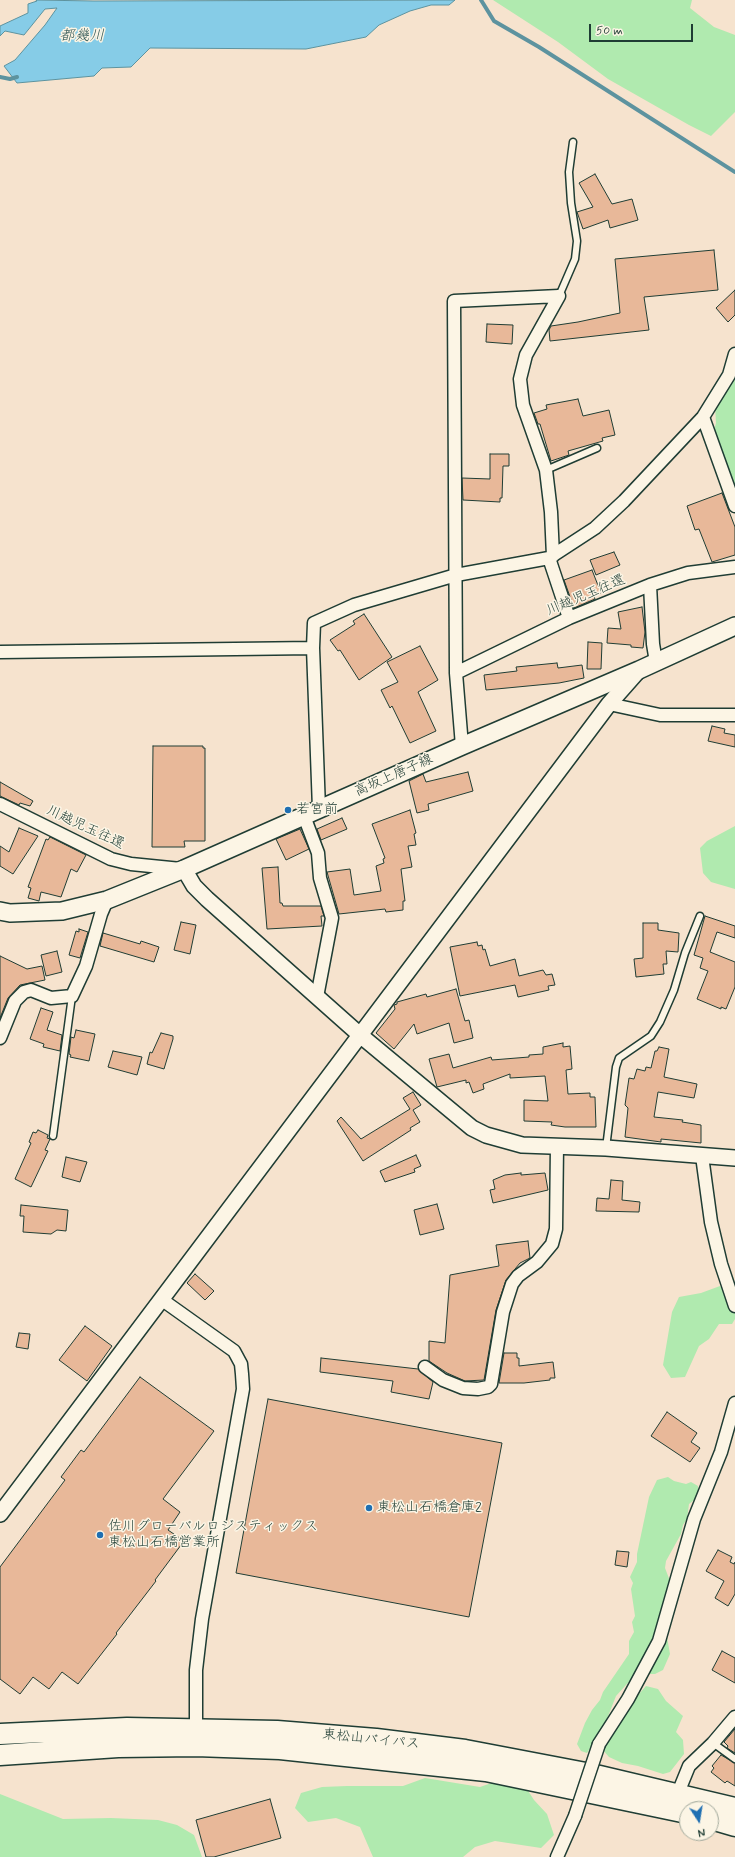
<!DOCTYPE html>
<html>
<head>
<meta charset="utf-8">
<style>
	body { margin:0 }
	#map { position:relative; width:735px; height:1857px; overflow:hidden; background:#f6e3ce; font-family:Mynerve,sans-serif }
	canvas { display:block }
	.north { position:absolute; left:679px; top:1801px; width:40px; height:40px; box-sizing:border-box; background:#fcf5e5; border:1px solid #a4ab9e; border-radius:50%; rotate:168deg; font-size:11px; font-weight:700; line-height:16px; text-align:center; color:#1f3d34 }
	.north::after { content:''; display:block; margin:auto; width:14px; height:18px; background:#1f6fb2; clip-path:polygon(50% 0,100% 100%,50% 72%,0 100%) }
	.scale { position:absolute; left:589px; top:24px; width:104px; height:18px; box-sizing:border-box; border:2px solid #1f3d34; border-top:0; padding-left:5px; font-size:12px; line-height:14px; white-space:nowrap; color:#1f3d34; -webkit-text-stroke:3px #fcf5e5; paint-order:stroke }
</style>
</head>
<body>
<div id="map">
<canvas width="735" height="1857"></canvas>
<div class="north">N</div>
<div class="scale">50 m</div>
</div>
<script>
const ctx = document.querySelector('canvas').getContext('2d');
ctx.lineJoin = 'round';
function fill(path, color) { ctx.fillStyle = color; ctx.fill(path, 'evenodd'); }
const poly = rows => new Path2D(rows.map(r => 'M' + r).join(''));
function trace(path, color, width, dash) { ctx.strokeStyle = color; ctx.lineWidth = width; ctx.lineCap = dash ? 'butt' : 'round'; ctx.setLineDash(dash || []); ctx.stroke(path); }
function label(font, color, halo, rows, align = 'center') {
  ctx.font = font + ' Mynerve,"Klee One",sans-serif'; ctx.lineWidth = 3; ctx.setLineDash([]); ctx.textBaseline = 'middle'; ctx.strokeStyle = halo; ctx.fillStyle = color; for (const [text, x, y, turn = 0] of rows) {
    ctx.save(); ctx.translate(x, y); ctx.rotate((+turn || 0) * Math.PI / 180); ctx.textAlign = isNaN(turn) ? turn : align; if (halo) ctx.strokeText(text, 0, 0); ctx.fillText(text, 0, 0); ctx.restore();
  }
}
const green = poly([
	[493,0,692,0,690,8,714,27,735,35,735,112,711,136,689,125,608,79,558,42],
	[735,378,735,490,714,430,716,423,715,405,725,394],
	[735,826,735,889,711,882,703,873,700,848,707,841],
	[720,1286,735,1301,735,1319,732,1324,719,1324,709,1339,699,1346,685,1377,671,1378,663,1365,672,1312,679,1297,701,1293],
	[668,1477,674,1481,686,1484,691,1482,698,1486,698,1497,689,1504,687,1519,683,1525,681,1534,666,1561,665,1568,670,1581,663,1611,658,1621,667,1637,670,1654,663,1670,655,1674,636,1674,616,1696,605,1724,587,1753,581,1751,577,1744,585,1723,592,1710,600,1700,603,1692,629,1654,629,1641,634,1632,632,1622,635,1616,631,1589,633,1583,630,1577,637,1562,637,1554,649,1497,657,1480],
	[646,1686,658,1689,666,1701,683,1716,676,1732,683,1740,684,1754,670,1772,663,1774,638,1766,622,1763,609,1757,602,1749,608,1738,619,1725,631,1703],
	[425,1778,480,1787,500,1780,525,1786,534,1800,547,1814,554,1835,541,1848,495,1841,475,1847,463,1857,373,1857,360,1827,336,1818,308,1822,295,1808,301,1793,322,1787,347,1786,403,1786],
	[0,1794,63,1819,111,1818,158,1820,177,1825,194,1835,202,1857,0,1857]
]);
const water = poly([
	[36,0,94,1,455,0,449,5,431,5,410,11,379,25,366,37,306,49,150,48,131,67,102,68,94,76,17,83,4,66,15,60,45,25,57,8,45,9,24,35,5,31,0,36,0,26,28,13,28,4,37,1,36,0]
]);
const stream = poly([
	[481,0,494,21,539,47,735,172],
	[0,77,10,79,17,77]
]);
const building = poly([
	[595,174,612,204,632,199,638,220,610,228,608,220,583,229,577,212,593,207,579,183,595,174],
	[714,250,718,290,644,297,649,330,550,341,549,330,551,326,578,322,620,313,615,259,714,250],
	[735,290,735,315,728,322,716,308,735,290],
	[487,324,513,325,512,344,486,342,487,324],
	[578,399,583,416,609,410,615,435,602,438,603,441,568,451,569,455,551,461,540,424,538,424,534,413,547,409,546,405,578,399],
	[490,454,509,454,509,466,503,466,502,498,500,498,500,502,463,500,462,478,490,479,490,454],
	[722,493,735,527,735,555,712,562,699,529,695,530,687,506,722,493],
	[614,552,620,565,596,575,590,560,614,552],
	[592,570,601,593,594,596,595,599,574,608,564,580,592,570],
	[642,607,645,632,643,648,631,647,631,645,607,643,608,628,621,629,618,612,642,607],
	[364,614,392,657,359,680,340,650,338,651,330,640,355,624,353,621,364,614],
	[588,642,602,643,601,669,587,669,588,642],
	[420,646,438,680,418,692,436,731,410,743,392,706,390,708,381,690,398,682,387,662,420,646],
	[557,663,558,668,582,665,584,678,559,683,486,690,484,675,517,671,516,667,557,663],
	[712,726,725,729,724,733,735,735,735,747,708,741,712,726],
	[153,746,203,746,203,748,205,748,205,841,184,841,185,847,152,847,153,746],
	[468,772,473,791,428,804,429,810,417,813,409,781,423,774,426,782,468,772],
	[0,782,33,801,30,806,20,803,19,805,0,796,0,782],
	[410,810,416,833,414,834,416,845,408,846,412,867,401,869,405,901,403,901,403,910,386,912,385,909,339,914,327,872,350,869,354,895,381,891,376,866,384,863,383,859,385,858,372,824,410,810],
	[342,818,347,829,321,840,317,829,342,818],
	[19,828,38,836,13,874,0,866,0,846,9,852,19,828],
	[300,829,309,849,286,860,276,839,300,829],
	[50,837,86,855,77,872,71,869,61,897,41,892,39,901,28,898,31,888,28,887,46,839,48,840,50,837],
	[278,867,280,903,282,903,283,906,321,906,324,916,321,916,322,926,267,929,262,868,278,867],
	[705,916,735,926,735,938,717,932,710,952,735,962,735,987,726,1009,721,1007,721,1009,697,999,708,971,700,968,703,958,694,955,705,916],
	[181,922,196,925,190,954,174,950,181,922],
	[643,923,658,923,658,930,679,933,678,952,666,951,667,964,663,964,664,974,636,977,634,959,643,958,643,923],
	[79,929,88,932,80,958,69,955,76,931,79,932,79,929],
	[103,933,140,944,141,941,159,947,154,962,100,946,103,933],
	[477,942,478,946,482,945,483,950,485,949,490,966,515,959,519,976,543,970,546,975,552,974,555,985,548,986,549,990,518,997,515,985,460,996,450,947,477,942],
	[57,951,62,972,46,976,41,955,57,951],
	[0,956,27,969,42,966,45,980,20,985,8,998,0,1018,0,956],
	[456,989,465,1021,469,1020,473,1038,454,1043,449,1023,417,1034,414,1024,394,1049,376,1033,395,1009,394,1005,397,1004,397,1002,426,994,427,997,456,989],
	[41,1008,53,1012,47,1030,62,1035,60,1051,43,1047,44,1044,30,1039,41,1008],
	[76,1030,95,1034,89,1061,70,1057,71,1055,69,1054,71,1037,74,1038,76,1030],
	[161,1033,173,1036,173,1039,164,1069,147,1064,150,1052,152,1053,161,1033],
	[563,1043,563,1047,570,1046,572,1069,566,1070,568,1094,590,1093,590,1097,595,1097,596,1127,565,1127,551,1125,552,1122,524,1121,524,1100,548,1101,545,1076,510,1078,510,1074,483,1084,484,1089,473,1093,469,1082,466,1083,466,1080,437,1087,429,1059,449,1054,453,1068,491,1057,492,1060,529,1057,529,1055,543,1054,543,1047,563,1043],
	[659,1047,669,1049,664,1077,697,1084,694,1098,658,1092,654,1117,683,1120,682,1122,701,1125,701,1143,661,1139,661,1142,625,1137,628,1108,625,1105,629,1078,634,1079,637,1069,645,1071,646,1067,651,1068,655,1051,657,1051,659,1047],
	[113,1051,142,1057,137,1075,108,1067,113,1051],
	[413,1092,421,1105,413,1110,420,1122,410,1128,411,1130,363,1161,337,1121,341,1117,361,1139,410,1109,403,1098,413,1092],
	[38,1130,48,1135,47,1138,50,1139,45,1150,48,1151,31,1187,15,1179,31,1143,29,1142,33,1132,36,1133,38,1130],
	[416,1155,421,1166,414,1169,415,1172,385,1182,380,1171,416,1155],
	[66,1157,87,1162,80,1182,62,1177,66,1157],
	[521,1173,521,1175,545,1173,548,1190,493,1203,490,1190,495,1189,493,1180,505,1175,521,1173],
	[611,1180,623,1181,622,1200,640,1202,639,1212,596,1211,597,1198,609,1199,611,1180],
	[437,1204,444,1229,420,1235,414,1210,437,1204],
	[21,1205,68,1210,66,1231,57,1230,51,1234,23,1232,24,1216,20,1216,21,1205],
	[528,1241,530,1258,520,1263,506,1280,496,1310,484,1380,465,1381,447,1373,429,1361,429,1341,445,1343,450,1275,499,1266,496,1245,528,1241],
	[195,1274,214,1291,205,1300,187,1283,195,1274],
	[85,1326,112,1346,87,1381,59,1360,85,1326],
	[19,1333,30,1334,28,1349,16,1347,19,1333],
	[504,1353,517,1353,517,1358,519,1358,519,1366,553,1362,555,1378,550,1378,550,1380,524,1383,499,1383,504,1353],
	[321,1358,418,1369,433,1382,429,1399,391,1392,393,1381,320,1372,321,1358],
	[140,1377,214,1431,163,1499,180,1512,168,1530,184,1541,155,1580,156,1581,116,1633,117,1634,78,1684,62,1672,49,1689,33,1677,20,1694,0,1679,0,1567,65,1480,61,1477,81,1450,84,1452,140,1377],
	[268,1399,502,1443,469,1617,236,1573,268,1399],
	[667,1412,697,1433,691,1442,700,1448,690,1462,651,1436,667,1412],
	[718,1550,732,1557,730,1562,734,1564,735,1562,735,1594,728,1606,715,1598,724,1581,706,1571,718,1550],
	[617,1551,629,1552,627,1567,615,1565,617,1551],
	[722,1651,735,1658,735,1683,712,1670,722,1651],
	[735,1729,735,1753,727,1748,728,1746,724,1742,735,1729],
	[721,1755,735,1763,735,1786,727,1781,725,1783,711,1772,714,1768,712,1766,721,1755],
	[270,1799,281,1838,214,1857,206,1857,196,1820,270,1799]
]);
const service = poly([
	[559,296,575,259,577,241,571,203,569,172,573,142],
	[546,470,597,448],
	[53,1136,72,996],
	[606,1148,616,1067,619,1058,651,1036,660,1022,674,990,685,953,700,916],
	[713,1743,735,1759]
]);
const minor = poly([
	[703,417,735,506],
	[553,556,551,512,546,470,523,405,520,379,526,355,559,296],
	[549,558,569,618],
	[650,585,653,644,656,662],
	[0,652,313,648],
	[456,673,569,618,650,585,688,573,735,567],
	[609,704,660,715,735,715],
	[462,746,456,673,454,301,559,296],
	[0,804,111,859,131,864,181,869],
	[319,809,313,648,314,623,354,605,456,575,549,558,595,528,624,501,703,417,729,375,735,354],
	[304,816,318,853,320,878,332,918,317,997],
	[0,1038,15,1001,24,992,31,990,51,998,72,996,86,966,101,914,107,900],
	[702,1156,711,1222,721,1264,735,1306],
	[161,1299,234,1351,241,1364,242,1374,243,1389,202,1619,196,1670,196,1729],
	[425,1367,443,1380,463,1388,478,1389,488,1387,491,1384,503,1312,512,1284,518,1276,537,1262,552,1244,556,1229,557,1146],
	[599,1744,628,1699,659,1641,694,1519,721,1452,735,1403],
	[678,1793,689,1766,713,1743,735,1717],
	[557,1857,575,1816]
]);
const tertiary = poly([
	[184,869,194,886,207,899,360,1035,472,1128,486,1135,522,1145,606,1148,735,1158],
	[0,1514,609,704,639,670]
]);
const secondary = poly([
	[0,911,10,913,62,911,107,900,184,869,462,746,639,670,735,626]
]);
const trunk = poly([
	[0,1734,127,1728,277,1731,376,1739,465,1750,591,1774,735,1808],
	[0,1755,118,1747,196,1746,280,1749,486,1771,687,1813],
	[711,1819,735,1826]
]);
const minorBridge = poly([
	[575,1816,599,1744]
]);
const markers = [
	[288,810,4,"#1f6fb2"],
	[369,1508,4,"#1f6fb2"],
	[100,1535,4,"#1f6fb2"]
];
const streetNames = [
	["川越児玉往還",586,596,-23],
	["高坂上唐子線",394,776,-24],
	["川越児玉往還",85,828,25],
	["東松山バイパス",371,1740,6]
];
const poiNames = [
	["若宮前",296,810],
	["東松山石橋倉庫2",377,1508],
	["佐川グローバルロジスティックス",108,1527],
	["東松山石橋営業所",108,1543]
];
const waterNames = [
	["都幾川",82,37]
];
fill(green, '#b0eaaf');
fill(water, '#86cce7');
trace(water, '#5d939f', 1);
trace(stream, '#5d939f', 4);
fill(building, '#e8b899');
trace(building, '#1f3d34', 1);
trace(service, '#1f3d34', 9);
trace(minor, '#1f3d34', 15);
trace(tertiary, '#1f3d34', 18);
trace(secondary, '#1f3d34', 20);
trace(trunk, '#1f3d34', 23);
trace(service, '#fcf5e5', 6);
trace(minor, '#fcf5e5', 12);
trace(tertiary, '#fcf5e5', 15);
trace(secondary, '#fcf5e5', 17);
trace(trunk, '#fcf5e5', 20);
trace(minorBridge, '#1f3d34', 15, []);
trace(minorBridge, '#fcf5e5', 12);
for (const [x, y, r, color] of markers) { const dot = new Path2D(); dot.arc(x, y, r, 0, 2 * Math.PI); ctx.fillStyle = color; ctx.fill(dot); trace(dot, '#fcf5e5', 1.5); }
label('14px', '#1f3d34', '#fcf5e5', streetNames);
label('14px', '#1f3d34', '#fcf5e5', poiNames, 'left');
label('italic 15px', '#345a58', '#fcf5e5', waterNames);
</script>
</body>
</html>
